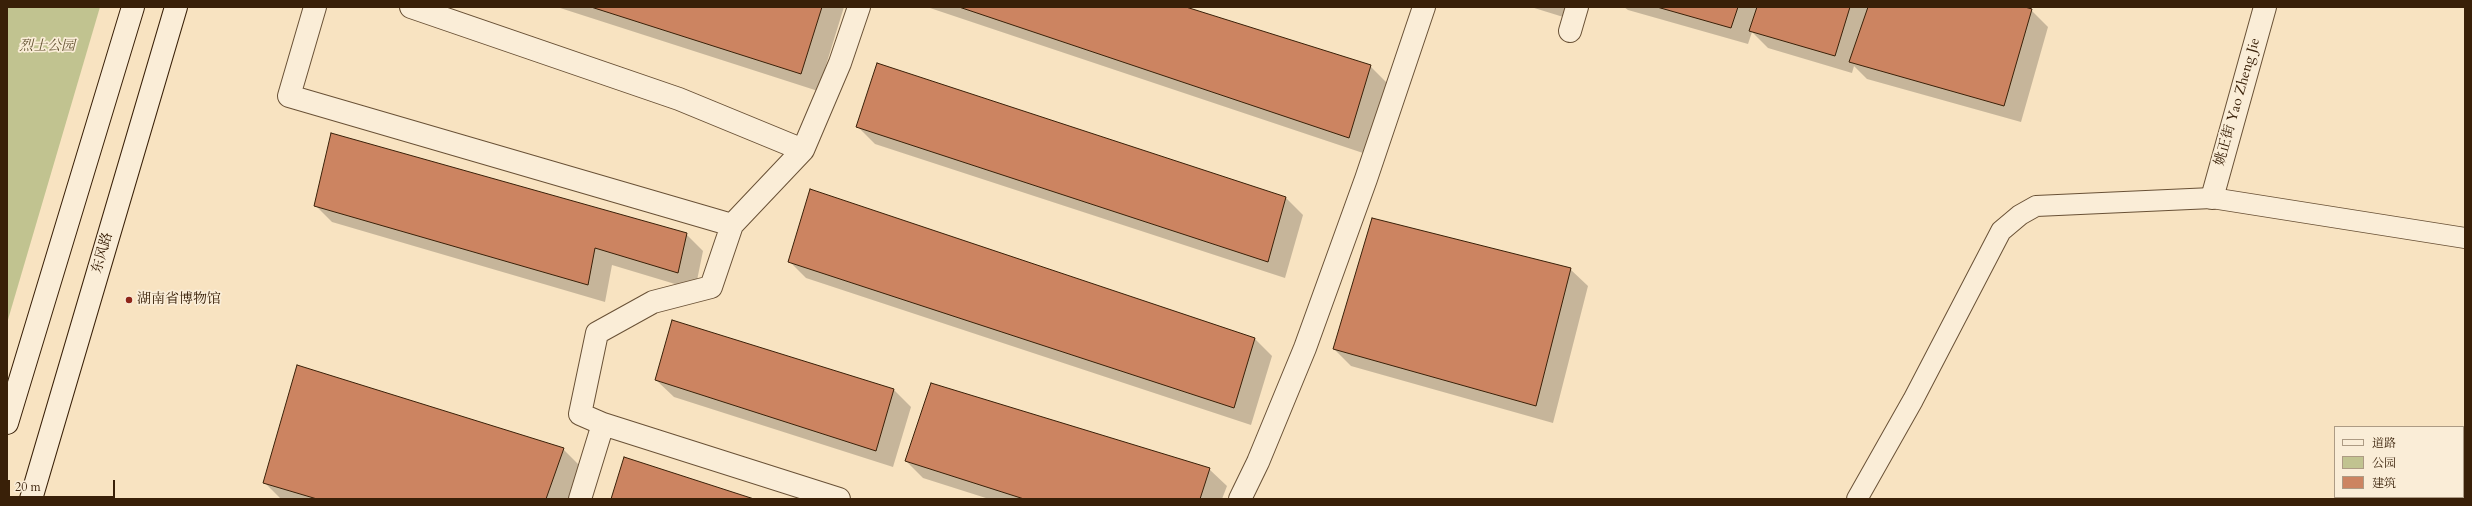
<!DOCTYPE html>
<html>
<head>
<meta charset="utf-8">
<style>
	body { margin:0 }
	#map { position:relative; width:2472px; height:506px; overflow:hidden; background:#f8e3c1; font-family:Cardo,"Noto Serif SC",serif }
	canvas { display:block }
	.frame { position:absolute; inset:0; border:8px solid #392008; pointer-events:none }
	.legend { position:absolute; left:2334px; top:426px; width:130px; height:72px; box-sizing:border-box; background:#faedd7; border:1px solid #ad9b84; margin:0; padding:5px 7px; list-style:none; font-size:12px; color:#392008 }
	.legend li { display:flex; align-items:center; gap:8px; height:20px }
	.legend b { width:20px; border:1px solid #ad9b84 }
	.scale { position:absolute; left:8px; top:480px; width:107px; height:18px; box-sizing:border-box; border:2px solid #392008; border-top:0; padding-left:5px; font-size:12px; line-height:14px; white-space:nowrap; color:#392008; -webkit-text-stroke:3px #faedd7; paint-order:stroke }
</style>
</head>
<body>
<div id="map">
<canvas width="2472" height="506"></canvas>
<div class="frame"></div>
<ul class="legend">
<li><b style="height:5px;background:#faedd7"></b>道路</li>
<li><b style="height:11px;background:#c1c390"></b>公园</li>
<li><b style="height:11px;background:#cc8461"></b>建筑</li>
</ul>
<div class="scale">20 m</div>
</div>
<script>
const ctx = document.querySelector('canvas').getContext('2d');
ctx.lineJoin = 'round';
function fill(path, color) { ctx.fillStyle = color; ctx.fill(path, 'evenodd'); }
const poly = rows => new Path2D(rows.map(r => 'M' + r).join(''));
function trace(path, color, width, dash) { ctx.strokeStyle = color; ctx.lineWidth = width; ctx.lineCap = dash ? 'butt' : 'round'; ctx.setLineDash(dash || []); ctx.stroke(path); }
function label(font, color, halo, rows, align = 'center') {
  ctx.font = font + ' Cardo,"Noto Serif SC",serif'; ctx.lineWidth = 3.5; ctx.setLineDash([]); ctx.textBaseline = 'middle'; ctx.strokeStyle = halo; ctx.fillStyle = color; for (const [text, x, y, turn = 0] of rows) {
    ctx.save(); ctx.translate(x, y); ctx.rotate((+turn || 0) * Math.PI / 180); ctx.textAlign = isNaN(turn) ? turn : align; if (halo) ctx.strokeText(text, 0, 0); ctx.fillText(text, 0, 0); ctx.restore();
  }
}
const green = poly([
	[7,7,100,7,7,323]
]);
const shadow = poly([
	[557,7,844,7,818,91],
	[927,7,1183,7,1370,66,1387,83,1366,154],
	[1531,7,1576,7,1573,20],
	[1624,7,2021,7,2031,10,2048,27,2021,122,1867,79,1854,66,1852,73,1768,48,1752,32,1748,44,1628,10],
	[878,64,1286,198,1303,215,1285,278,875,144,858,127],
	[811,190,1255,339,1272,356,1251,425,806,278,789,261],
	[315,205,686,234,703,251,695,290,612,265,605,302,332,222],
	[1570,269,1588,286,1553,423,1351,366,1334,349],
	[673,322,894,390,911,407,893,467,674,397,656,380],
	[563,449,580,466,569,499,281,499,264,482],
	[906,461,1209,469,1227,486,1222,499,989,499,923,478]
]);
const building = poly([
	[591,7,822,7,801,74,591,7],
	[959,7,1186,7,1371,65,1349,138,959,7],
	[1657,7,1738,7,1731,28,1657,7],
	[1757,7,1850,7,1835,56,1749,31,1757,7],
	[1868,7,2025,7,2032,9,2004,106,1849,62,1868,7],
	[877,63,1286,197,1268,262,856,127,877,63],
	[331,133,687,233,678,273,595,248,588,285,314,206,331,133],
	[810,189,1255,338,1234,408,788,262,810,189],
	[1372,218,1571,268,1536,406,1333,349,1372,218],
	[672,320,894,389,876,451,655,380,672,320],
	[297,365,564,448,546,499,317,499,263,483,297,365],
	[931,383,1210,468,1200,499,1024,499,905,461,931,383],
	[624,457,754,499,611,499,624,457]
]);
const lane = poly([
	[1857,499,1913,400,2001,231,2020,215,2036,206,2212,198,2465,238]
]);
const street = poly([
	[315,7,289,96,732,225,711,287,653,302,597,333,580,414,603,424,580,499],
	[411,7,679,99,803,150,840,63,859,7],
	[1570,31,1577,7],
	[2212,198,2265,7],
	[732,225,803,150],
	[603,424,839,499],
	[1240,499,1258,462,1305,348,1366,179,1424,7]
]);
const secondary = poly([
	[7,423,133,7],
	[31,499,176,7]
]);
const markers = [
	[129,300,4,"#8f2418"]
];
const parkNames = [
	["烈士公园",47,47]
];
const streetNames = [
	["姚正街 Yao Zheng Jie",2238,102,-74],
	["东风路",103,253,-74]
];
const poiNames = [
	["湖南省博物馆",137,300]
];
fill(green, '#c1c390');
fill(shadow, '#0003');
fill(building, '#cc8461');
trace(building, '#392008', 1);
trace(lane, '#695136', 22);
trace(street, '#695136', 24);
trace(secondary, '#392008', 24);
trace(lane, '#faedd7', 20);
trace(street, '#faedd7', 22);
trace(secondary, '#faedd7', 22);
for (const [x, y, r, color] of markers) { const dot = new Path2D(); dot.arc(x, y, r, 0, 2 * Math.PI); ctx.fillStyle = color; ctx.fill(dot); trace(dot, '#faedd7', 1.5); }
label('italic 14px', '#625131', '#faedd7', parkNames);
label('14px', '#392008', '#faedd7', streetNames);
label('14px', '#392008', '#faedd7', poiNames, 'left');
</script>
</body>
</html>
